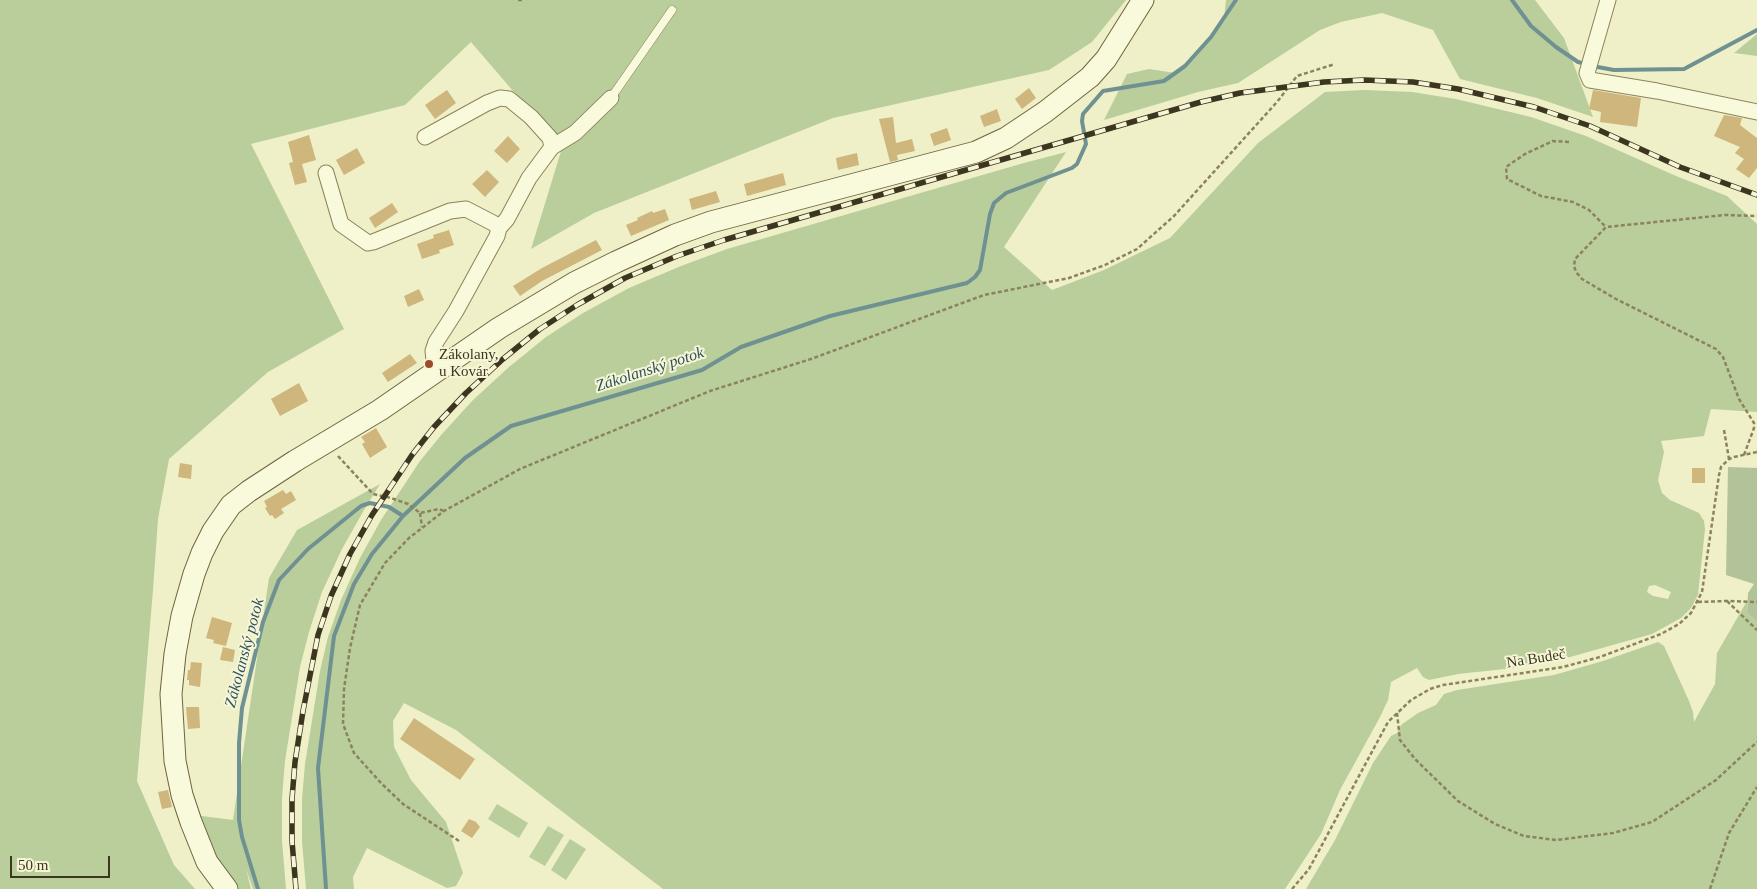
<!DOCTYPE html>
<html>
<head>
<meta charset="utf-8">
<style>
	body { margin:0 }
	#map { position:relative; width:1757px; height:889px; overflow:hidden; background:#efefc8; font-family:Georgia,serif }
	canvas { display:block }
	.scale { position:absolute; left:10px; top:856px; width:100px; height:22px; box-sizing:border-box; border:2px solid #3c3520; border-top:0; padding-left:6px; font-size:15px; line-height:18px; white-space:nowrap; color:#3c3520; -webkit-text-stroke:4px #f6f6d7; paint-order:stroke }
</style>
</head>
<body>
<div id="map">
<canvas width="1757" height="889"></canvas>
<div class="scale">50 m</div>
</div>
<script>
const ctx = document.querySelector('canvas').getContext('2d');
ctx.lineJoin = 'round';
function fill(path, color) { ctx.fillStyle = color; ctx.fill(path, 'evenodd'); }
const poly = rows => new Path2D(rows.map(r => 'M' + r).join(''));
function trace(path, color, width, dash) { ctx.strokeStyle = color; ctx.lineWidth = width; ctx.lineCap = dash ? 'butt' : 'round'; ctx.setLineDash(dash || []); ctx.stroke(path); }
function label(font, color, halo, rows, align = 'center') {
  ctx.font = font + ' Georgia,serif'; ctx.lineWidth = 4; ctx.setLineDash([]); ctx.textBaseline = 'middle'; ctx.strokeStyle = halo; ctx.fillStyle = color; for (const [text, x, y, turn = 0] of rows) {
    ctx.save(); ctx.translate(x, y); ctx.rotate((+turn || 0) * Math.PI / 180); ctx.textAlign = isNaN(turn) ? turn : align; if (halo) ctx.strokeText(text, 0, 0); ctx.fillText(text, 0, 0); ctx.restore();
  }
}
const green = poly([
	[0,0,1126,0,1092,42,1049,70,833,118,594,213,531,249,562,148,471,42,405,105,251,144,344,329,268,372,169,459,158,519,153,590,137,781,174,865,195,889,0,889],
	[1226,0,1535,0,1564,38,1593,117,1537,98,1460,79,1433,30,1382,13,1341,22,1320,30,1238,83,1198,92,1104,120,1127,74,1149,69,1175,73,1202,47,1224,19],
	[1757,34,1757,56,1734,53],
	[1364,90,1412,92,1456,99,1531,117,1586,136,1676,176,1727,196,1757,224,1757,412,1711,409,1704,436,1661,441,1664,452,1658,480,1662,493,1670,500,1699,513,1704,521,1705,529,1698,595,1691,608,1681,618,1652,634,1570,657,1514,668,1458,674,1429,680,1423,677,1417,668,1391,682,1388,700,1380,717,1340,790,1321,834,1285,889,663,889,456,730,404,703,393,721,394,747,411,780,446,822,463,873,456,886,447,888,367,848,353,877,354,889,306,889,302,841,302,799,305,764,320,671,328,637,341,600,360,558,381,520,420,461,442,434,473,400,509,367,546,337,583,313,629,288,681,266,727,249,1024,163,1066,152,1004,247,1052,290,1104,270,1170,238,1258,143,1325,92],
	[1655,585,1671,592,1668,599,1653,596,1647,592,1649,586],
	[380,484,364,510,342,549,322,592,309,632,300,667,285,761,282,798,282,841,286,889,253,889,246,869,251,889,236,889,213,859,194,815,233,820,269,578,297,530],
	[1747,601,1747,613,1757,622,1757,889,1306,889,1335,840,1373,763,1391,736,1397,733,1401,725,1418,713,1436,705,1444,694,1457,690,1554,675,1603,661,1658,642,1664,646,1689,701,1693,712,1694,722,1715,684,1717,653],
	[497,804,528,823,519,838,488,819],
	[548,826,564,835,545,866,529,857],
	[570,839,586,849,566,880,551,870]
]);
const cemetery = poly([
	[1728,467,1757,468,1757,622,1747,613,1748,593,1754,584,1726,575]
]);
const stream = poly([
	[1512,0,1531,26,1556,47,1578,62,1586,64],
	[1592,66,1614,70,1684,69,1757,30],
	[258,889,242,837,239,820,239,743,242,708,263,622,279,580,308,549,361,506,370,503,389,507,403,516,465,458,511,426,702,370,741,347,830,316,967,283,975,277,980,270,990,214,994,203,1006,193,1072,168,1077,164,1086,144,1082,121,1083,114,1103,91,1164,81,1185,66,1211,37,1236,0],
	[326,889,318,768,334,636,354,584,372,554,403,516]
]);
const building = poly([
	[1029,88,1036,98,1022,109,1015,99],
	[447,90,456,103,435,119,425,105],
	[1593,90,1641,98,1637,127,1600,122,1601,112,1589,109],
	[997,109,1001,121,984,127,980,116],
	[1724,115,1742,118,1740,125,1757,138,1757,168,1749,178,1736,169,1744,159,1735,153,1740,147,1714,136],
	[893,117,896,143,912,139,915,151,897,155,898,160,890,162,879,119],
	[947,128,951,140,934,146,930,134],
	[309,135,316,160,302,164,307,182,295,185,289,163,293,162,288,142],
	[508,136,520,149,507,163,494,151],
	[357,148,365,163,344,175,336,160],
	[857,153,859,165,838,170,836,158],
	[487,170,499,182,485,197,472,184],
	[783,173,786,185,747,196,744,184],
	[716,191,720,202,692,210,689,199],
	[392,203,398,212,375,228,369,218],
	[665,209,669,220,631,236,626,225,638,220,637,218,652,211,653,213],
	[449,230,454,245,439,250,440,253,422,259,417,244,434,238,433,235],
	[596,240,602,250,542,281,520,296,513,286,542,268],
	[419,289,424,300,408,307,404,296],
	[410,354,417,363,388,382,382,373],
	[299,383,308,401,280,416,271,399],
	[376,428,387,447,370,458,362,444,365,442,361,437],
	[180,463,192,465,191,479,178,477],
	[1692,468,1705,468,1705,483,1692,483],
	[283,490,286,494,291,491,296,500,281,509,284,513,275,519,272,515,270,516,265,508,267,507,264,501],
	[212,617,232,623,226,646,213,643,214,640,206,638],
	[223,647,235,650,233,662,220,660],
	[191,662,202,663,200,687,189,685,189,680,187,680,188,670,190,670],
	[186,707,199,707,200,728,188,729],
	[414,718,475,759,460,780,400,739],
	[168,790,172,807,162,809,158,792],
	[469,819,476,822,480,827,472,838,461,831]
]);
const path = poly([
	[518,0,523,0],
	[1569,142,1553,141,1525,154,1506,167,1507,179,1541,196,1573,202,1589,210,1606,227],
	[1724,430,1729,459],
	[1744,455,1754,428,1754,423,1739,399,1723,357,1716,349,1616,299,1582,279,1576,272,1574,266,1575,259,1606,227,1725,215,1757,216],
	[338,456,373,494,391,498,408,504,420,513,439,509,444,511],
	[420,513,422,527],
	[1727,601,1757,630],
	[1698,602,1727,601,1757,602],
	[1397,713,1400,740,1415,759,1458,801,1495,824,1524,836,1556,840,1613,833,1652,822,1716,780,1757,742],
	[459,841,403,804,381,783,354,753,343,724,344,689,350,648,360,605,385,563,409,538,444,511,520,469,710,391,811,359,984,295,1069,278,1105,265,1137,249,1174,216,1277,102,1297,76,1335,64],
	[1292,889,1309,869,1388,722,1411,700,1430,689,1443,685,1563,667,1600,657,1661,634,1679,624,1691,613,1702,592,1719,475,1721,467,1729,459,1734,457,1757,452],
	[1710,889,1729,833,1757,787]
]);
const service = poly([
	[611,98,672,10]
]);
const minor = poly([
	[1608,0,1587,73,1590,80,1657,91,1757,112],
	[425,137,487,103,500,98,509,99,531,117,550,138,552,147,529,178,507,219,499,228,497,236,456,311,436,342,433,351,434,360,438,369],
	[552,147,575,133,611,98],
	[326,173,341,224,368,243,373,242,450,211,466,209,493,223,499,228]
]);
const secondary = poly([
	[227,889,207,862,191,822,182,795,175,761,171,694,175,654,182,616,194,574,202,553,213,531,231,505,249,491,295,461,380,410,499,328,574,283,616,262,675,235,711,222,976,152,1006,138,1045,112,1090,77,1106,59,1143,0]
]);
const rail = poly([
	[296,889,292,841,292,799,295,762,303,711,318,635,331,596,350,554,372,515,412,455,434,427,466,393,503,359,540,329,577,305,625,278,677,256,724,240,1201,102,1240,93,1324,82,1364,80,1413,82,1458,89,1534,107,1590,126,1680,167,1757,195]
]);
const markers = [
	[429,364,5,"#9b4a2b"]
];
const poiNames = [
	["Zákolany,",439,355],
	["u Kovár",439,372]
];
const streetNames = [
	["Na Budeč",1536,659,-9]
];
const waterNames = [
	["Zákolanský potok",650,370,-18],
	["Zákolanský potok",245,653,-75]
];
fill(green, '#b9ce9b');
fill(cemetery, '#b2c39a');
trace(stream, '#6f9192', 4);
fill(building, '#ceb67d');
trace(service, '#8c835c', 9);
trace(minor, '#8c835c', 17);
trace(secondary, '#6e643f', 23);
trace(path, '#8c835c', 2.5, [4, 2.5]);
trace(service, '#f9f9db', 8);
trace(minor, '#f9f9db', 15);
trace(secondary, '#f9f9db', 21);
trace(rail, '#3c3520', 5.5);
trace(rail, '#f6f6d7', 4, [11]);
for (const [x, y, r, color] of markers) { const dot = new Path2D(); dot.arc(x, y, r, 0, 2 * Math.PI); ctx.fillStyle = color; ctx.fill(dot); trace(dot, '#f6f6d7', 2); }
label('15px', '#3c3520', '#f6f6d7', poiNames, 'left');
label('15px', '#3c3520', '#f6f6d7', streetNames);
label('italic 16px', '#2f525c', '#f6f6d7', waterNames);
</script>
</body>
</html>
